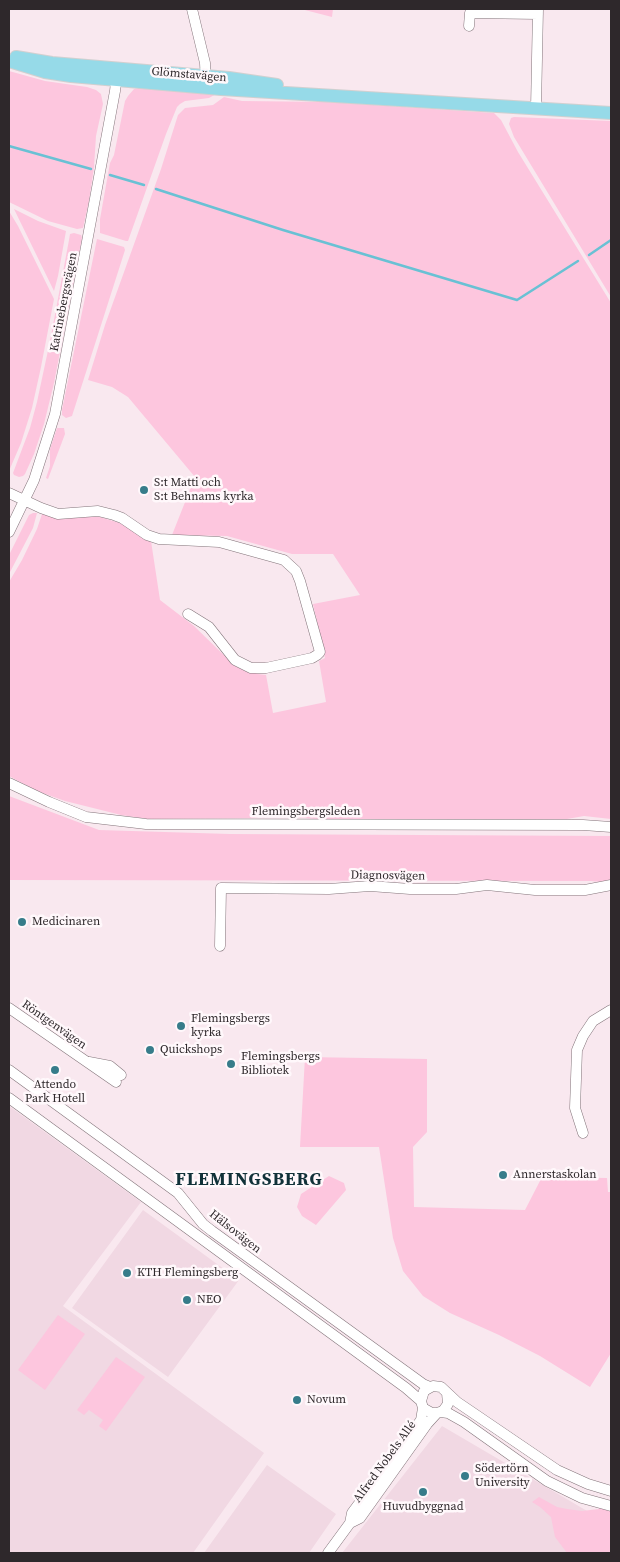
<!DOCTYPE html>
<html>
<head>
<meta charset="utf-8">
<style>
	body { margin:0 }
	#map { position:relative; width:620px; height:1562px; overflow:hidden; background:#f9e8ef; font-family:"Source Serif 4",serif }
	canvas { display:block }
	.frame { position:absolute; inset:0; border:10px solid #2e282b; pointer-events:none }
</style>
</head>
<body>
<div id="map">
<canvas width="620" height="1562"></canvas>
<div class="frame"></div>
</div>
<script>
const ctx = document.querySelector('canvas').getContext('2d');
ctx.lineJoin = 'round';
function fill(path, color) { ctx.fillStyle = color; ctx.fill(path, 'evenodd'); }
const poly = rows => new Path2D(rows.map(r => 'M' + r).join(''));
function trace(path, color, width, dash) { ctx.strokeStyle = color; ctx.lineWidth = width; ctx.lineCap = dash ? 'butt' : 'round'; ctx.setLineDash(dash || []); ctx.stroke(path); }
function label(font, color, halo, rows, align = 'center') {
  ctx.font = font + ' "Source Serif 4",serif'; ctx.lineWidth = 5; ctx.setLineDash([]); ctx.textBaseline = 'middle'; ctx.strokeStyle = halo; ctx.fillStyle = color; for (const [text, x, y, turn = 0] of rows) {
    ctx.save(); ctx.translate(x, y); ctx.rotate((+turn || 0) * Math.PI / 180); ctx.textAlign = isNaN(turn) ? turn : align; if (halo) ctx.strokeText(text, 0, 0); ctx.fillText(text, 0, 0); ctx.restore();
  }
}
const built = poly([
	[9,1106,141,1202,63,1306,264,1453,193,1553,9,1553],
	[143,1210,239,1280,168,1377,72,1308],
	[442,1426,611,1525,611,1553,342,1553],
	[267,1465,336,1514,309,1553,204,1553]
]);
const green = poly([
	[301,9,333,9,332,17],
	[9,71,45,81,87,87,96,90,101,94,103,104,96,136,94,167,89,201,83,228,77,229,48,221,9,202],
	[146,87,216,94,209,98,185,101,180,104,177,107,166,134,128,241,126,241,100,233,100,219,110,163,114,155,125,101,128,96,134,89],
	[224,97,242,101,328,102,494,113,501,120,518,152,611,303,611,819,584,816,567,819,317,819,293,817,287,815,262,815,255,818,147,819,121,815,65,801,37,791,9,776,9,582,22,560,37,529,42,514,65,518,92,516,100,517,123,524,151,541,160,600,194,626,235,666,258,674,266,675,273,713,326,702,319,661,325,658,313,604,360,595,333,554,292,554,227,536,172,535,195,477,128,397,112,387,88,380,105,325,161,169,178,115,185,108,213,105],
	[514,117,611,121,611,297,514,137,509,124,511,118],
	[14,209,38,221,66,231,58,276,54,291],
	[9,211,18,226,54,299,41,367,32,408,21,443,9,471],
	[74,233,81,235,82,238,54,383,44,424,34,454,25,474,23,476,19,477,14,475,13,473,30,428,37,402,50,341,69,240,70,234],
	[97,239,124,247,125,250,72,416,66,418,62,415,62,410],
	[57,428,64,428,65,434,48,479,46,478,50,466,50,449],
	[33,513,37,513,33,528,9,574,9,555,29,515],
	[9,796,99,830,230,834,611,836,611,883,591,881,9,880],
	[305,1057,427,1059,427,1132,413,1147,414,1207,525,1210,542,1177,607,1178,608,1192,611,1192,611,1353,590,1387,540,1356,499,1335,450,1313,423,1296,403,1271,393,1238,379,1147,300,1147],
	[329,1176,344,1183,346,1190,316,1225,302,1216,297,1207,301,1194],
	[58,1315,85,1334,45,1390,18,1370],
	[116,1357,145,1377,106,1431,99,1426,103,1420,89,1410,84,1415,77,1410],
	[539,1497,557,1507,567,1509,582,1511,599,1509,599,1506,611,1509,611,1553,567,1553,555,1537,551,1517,540,1507,532,1502]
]);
const stream = poly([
	[9,146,91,169],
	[110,175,144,185],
	[156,189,283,230,517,300,578,261],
	[589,255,611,240]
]);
const minor = poly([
	[192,9,205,63,206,84],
	[469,26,470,13,538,14],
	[536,108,538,9],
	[9,493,41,508,58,514,98,511,114,515,122,518,147,535,159,539,219,542,284,560,296,571,300,581,320,652,317,655,312,658,266,668,251,668,235,660,209,627,188,614],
	[9,532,34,480,55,414,115,91,117,72],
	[9,783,49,802,86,817,146,824,583,825,611,827],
	[220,946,221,888,329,889,370,886,410,889,456,889,487,885,535,890,585,890,611,885],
	[9,1008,116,1082],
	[89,1062,110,1066,121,1075],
	[9,1070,178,1193,203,1224,212,1231,423,1384,430,1387],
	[9,1098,406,1388,421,1401],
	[583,1133,575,1108,577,1050,583,1036,593,1021,611,1010],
	[447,1393,448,1404,443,1411,437,1413,432,1413,423,1408,421,1401,424,1391,433,1386,441,1387,457,1402,557,1470,588,1484,611,1491],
	[441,1412,448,1413,464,1422,547,1481,582,1498,611,1506],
	[350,1523,360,1518,427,1424,437,1413],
	[328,1553,350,1523,352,1513,421,1420,423,1408]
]);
const major = poly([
	[16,57,52,63,229,78,277,85],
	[9,61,45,72,71,76,221,89,611,113]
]);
const markers = [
	[144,490,5,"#377c8a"],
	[22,922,5,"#377c8a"],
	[181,1026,5,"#377c8a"],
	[150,1050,5,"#377c8a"],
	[231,1064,5,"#377c8a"],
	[55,1070,5,"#377c8a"],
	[503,1175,5,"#377c8a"],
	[127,1273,5,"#377c8a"],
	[187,1300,5,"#377c8a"],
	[297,1400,5,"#377c8a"],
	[465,1476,5,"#377c8a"],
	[423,1492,5,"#377c8a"]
];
const streetNames = [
	["Glömstavägen",189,75,5],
	["Katrinebergsvägen",64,302,-79],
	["Flemingsbergsleden",306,812],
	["Diagnosvägen",388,876,1],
	["Röntgenvägen",54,1025,35],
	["Hälsovägen",235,1232,38],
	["Alfred Nobels Allé",385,1462,-54]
];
const poiNames = [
	["S:t Matti och",154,483],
	["S:t Behnams kyrka",154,497],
	["Medicinaren",32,922],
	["Flemingsbergs",191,1019],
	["kyrka",191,1033],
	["Quickshops",160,1050],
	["Flemingsbergs",241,1057],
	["Bibliotek",241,1071],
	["Attendo",55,1085,"center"],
	["Park Hotell",55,1099,"center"],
	["Annerstaskolan",513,1175],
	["KTH Flemingsberg",137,1273],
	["NEO",197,1300],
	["Novum",307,1400],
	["Södertörn",475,1469],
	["University",475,1483],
	["Huvudbyggnad",423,1507,"center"]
];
const districtNames = [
	["FLEMINGSBERG",249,1180]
];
fill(built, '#f1d8e3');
fill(green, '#fdc6de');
trace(stream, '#69c1d4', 2.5);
trace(minor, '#83747a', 11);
trace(major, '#d1d0d0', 14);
trace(minor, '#fff', 10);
trace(major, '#96dae8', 12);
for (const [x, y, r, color] of markers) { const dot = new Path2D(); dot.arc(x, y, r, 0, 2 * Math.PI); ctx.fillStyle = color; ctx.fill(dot); trace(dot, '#fff8fb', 2); }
label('12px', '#2e282b', '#fff8fb', streetNames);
label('12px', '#2e282b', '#fff8fb', poiNames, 'left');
ctx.letterSpacing = '1px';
label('bold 18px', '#113239', '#fff8fb', districtNames);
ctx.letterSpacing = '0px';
</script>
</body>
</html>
